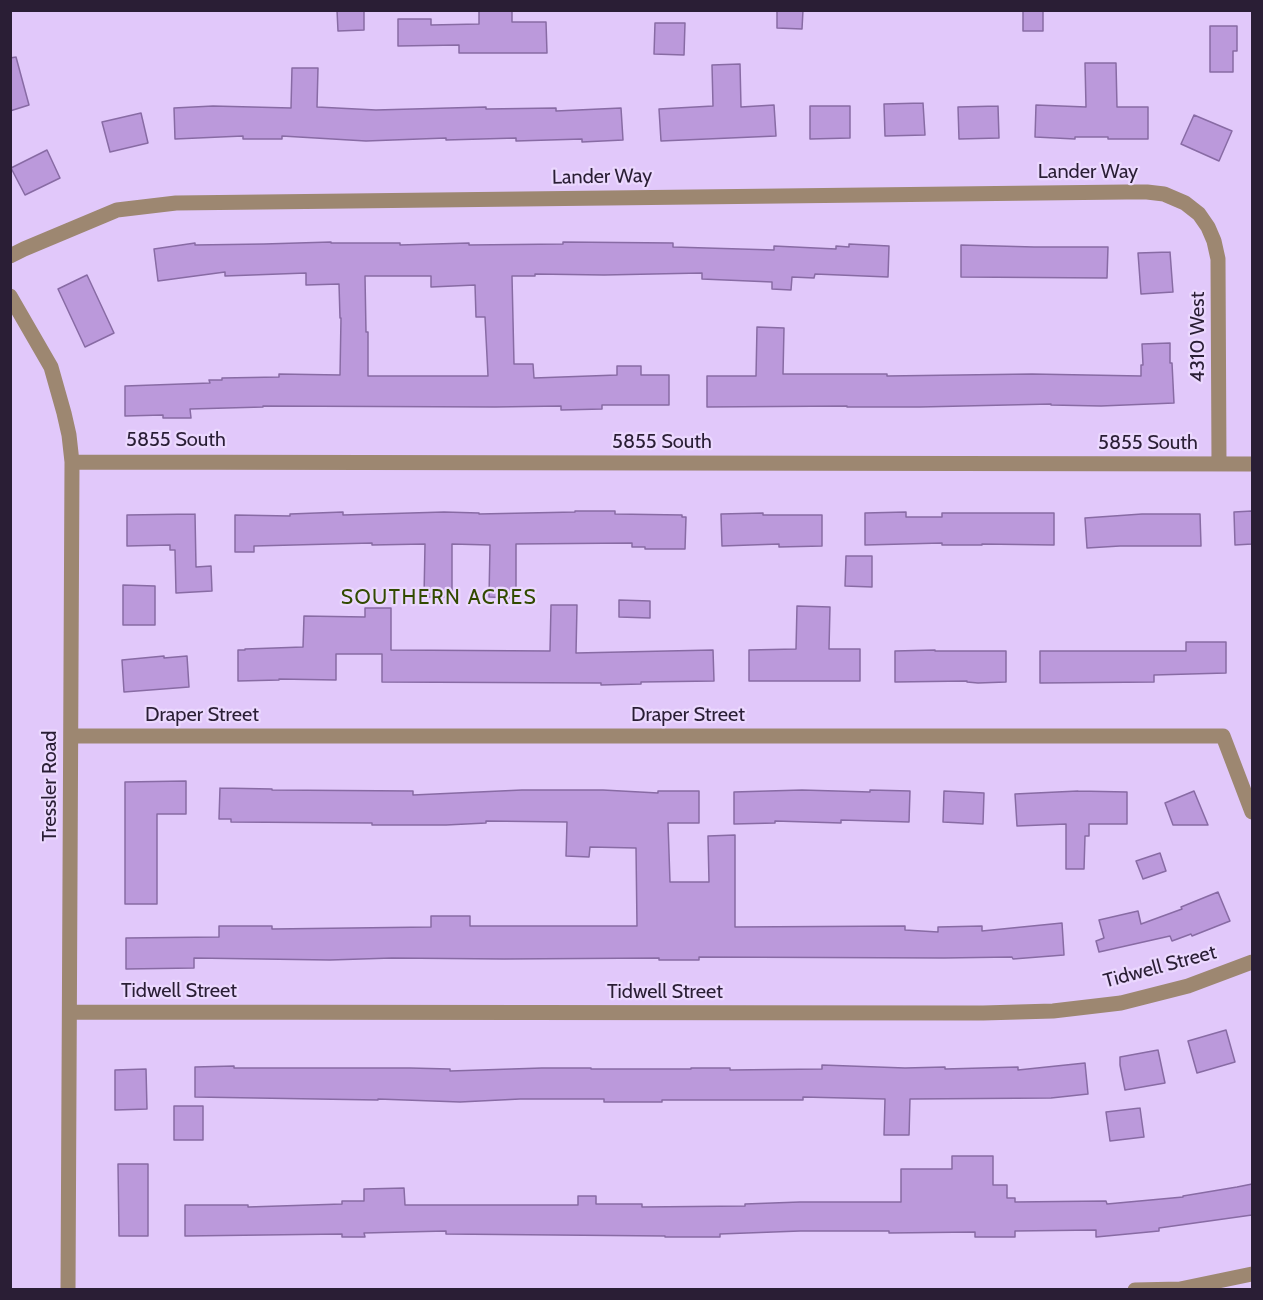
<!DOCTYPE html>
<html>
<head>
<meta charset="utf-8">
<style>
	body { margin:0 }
	#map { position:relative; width:1263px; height:1300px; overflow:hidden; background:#e1c8fa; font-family:Cabin,sans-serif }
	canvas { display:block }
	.frame { position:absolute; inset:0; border:12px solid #2a1e35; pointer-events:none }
</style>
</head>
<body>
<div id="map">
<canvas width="1263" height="1300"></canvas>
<div class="frame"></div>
</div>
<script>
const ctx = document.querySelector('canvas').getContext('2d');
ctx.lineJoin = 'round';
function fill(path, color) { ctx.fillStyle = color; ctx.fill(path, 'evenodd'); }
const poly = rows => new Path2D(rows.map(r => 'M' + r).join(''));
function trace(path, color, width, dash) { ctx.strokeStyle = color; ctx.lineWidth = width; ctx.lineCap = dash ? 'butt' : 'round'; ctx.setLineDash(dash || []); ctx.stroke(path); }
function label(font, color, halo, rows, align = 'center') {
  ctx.font = font + ' Cabin,sans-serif'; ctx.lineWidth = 4.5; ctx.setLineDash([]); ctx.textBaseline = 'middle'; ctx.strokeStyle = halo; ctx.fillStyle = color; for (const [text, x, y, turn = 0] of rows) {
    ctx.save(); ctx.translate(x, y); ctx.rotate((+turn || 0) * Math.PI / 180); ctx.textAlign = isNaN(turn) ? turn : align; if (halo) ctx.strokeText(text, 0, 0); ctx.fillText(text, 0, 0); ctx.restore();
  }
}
const building = poly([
	[337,10,364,10,364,30,338,31,337,10],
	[479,10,512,10,512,22,546,22,547,53,459,53,459,45,398,46,398,19,431,19,431,25,479,24,479,10],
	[777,10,803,10,802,29,777,28,777,10],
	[1023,10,1043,10,1043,31,1023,31,1023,10],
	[655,23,685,23,684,55,654,54,655,23],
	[1210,26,1237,26,1237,51,1233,51,1233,72,1210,72,1210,26],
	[16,57,29,105,10,111,10,58,16,57],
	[1085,63,1116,63,1117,107,1148,107,1148,139,1108,139,1108,137,1075,137,1075,139,1035,137,1036,105,1086,107,1085,63],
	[740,64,741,107,774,105,776,136,661,141,659,109,713,106,712,65,740,64],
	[292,68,318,68,317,107,376,110,486,107,486,109,556,108,556,111,621,108,623,140,582,142,582,139,516,141,516,138,446,140,446,138,366,141,282,136,282,139,243,139,243,136,175,139,174,108,213,106,291,108,292,68],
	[923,103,925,135,885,136,884,104,923,103],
	[810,106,850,106,850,138,810,139,810,106],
	[998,106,999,138,959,139,958,107,998,106],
	[141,113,148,143,110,152,102,122,141,113],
	[1194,115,1232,131,1219,161,1181,144,1194,115],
	[47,150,60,178,25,195,11,168,47,150],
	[331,242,331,243,400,243,400,245,469,243,469,245,563,244,563,242,673,243,673,247,774,250,774,246,836,249,836,246,849,247,849,244,889,246,888,277,815,274,814,278,792,277,791,290,772,289,772,282,702,279,702,273,604,275,535,274,535,276,512,276,514,364,533,364,534,378,617,375,617,366,641,366,641,375,669,375,669,405,602,405,602,409,561,410,561,406,495,407,263,406,263,407,190,409,191,418,163,418,163,415,125,416,125,386,210,383,209,380,222,380,222,378,279,377,279,374,340,375,341,318,340,318,339,284,306,285,306,273,225,276,225,272,158,281,154,249,195,243,195,245,264,244,331,242],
	[365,276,431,276,431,287,475,285,476,317,485,317,488,376,368,376,368,332,366,332,365,276],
	[961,245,1034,247,1108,247,1107,278,961,277,961,245],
	[1170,252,1173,292,1141,294,1138,253,1170,252],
	[87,275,114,333,85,347,58,289,87,275],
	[757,327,784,328,783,374,887,374,887,376,1032,374,1141,376,1141,365,1143,365,1142,344,1170,343,1170,363,1172,363,1174,403,1101,406,1051,405,1051,404,920,407,847,407,847,406,707,407,707,376,756,376,757,327],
	[575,511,615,511,615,514,682,515,682,517,686,517,685,549,645,549,645,547,632,547,632,543,516,544,516,598,489,597,490,545,452,544,452,597,424,597,425,544,372,545,372,543,254,546,254,552,235,552,235,515,290,516,290,514,343,512,343,515,444,512,479,513,479,514,575,512,575,511],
	[1252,511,1252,544,1235,545,1234,512,1252,511],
	[906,512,906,517,942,517,942,513,1054,513,1054,545,982,544,982,545,942,545,942,543,865,545,865,513,906,512],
	[763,513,763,515,822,515,822,546,779,547,779,544,722,546,721,514,763,513],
	[195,514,196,567,211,566,212,591,176,593,175,550,170,550,170,545,127,546,127,515,195,514],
	[1142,514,1200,514,1201,546,1120,546,1087,548,1085,518,1142,514],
	[846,556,872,556,872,587,845,586,846,556],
	[123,585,155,586,155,625,123,625,123,585],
	[619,600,650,601,650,618,619,617,619,600],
	[551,605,577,605,576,653,713,650,714,681,641,682,641,684,601,685,601,683,382,682,382,654,336,654,336,680,279,679,279,680,238,681,238,650,245,650,245,649,303,647,304,616,365,617,365,608,391,608,391,650,550,651,551,605],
	[797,606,830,607,829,649,860,649,860,681,749,681,749,650,796,649,797,606],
	[1186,642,1226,642,1226,673,1154,675,1154,682,1040,683,1040,651,1186,651,1186,642],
	[935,650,935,651,1006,651,1006,682,978,683,967,682,967,681,895,682,895,651,935,650],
	[164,656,164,658,187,656,189,687,124,692,122,660,164,656],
	[186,781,186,814,157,814,157,904,125,904,125,782,186,781],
	[220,788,272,789,272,790,413,791,413,795,522,790,603,790,658,793,658,791,699,791,699,823,668,823,670,882,709,882,708,836,735,835,735,927,905,926,905,930,938,932,938,927,982,926,982,931,1062,923,1064,955,1013,959,1012,957,944,958,699,957,699,960,659,960,659,958,504,959,392,958,330,960,194,958,194,968,126,969,126,938,219,937,219,926,272,926,272,929,431,927,431,916,470,916,470,926,637,926,636,848,590,847,589,857,566,856,567,822,486,821,486,823,446,825,372,825,372,823,231,822,231,819,219,819,220,788],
	[802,790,870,792,870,790,910,791,909,822,841,820,841,823,775,821,775,823,734,824,734,792,802,790],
	[944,791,984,793,983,824,943,822,944,791],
	[1078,791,1127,792,1127,824,1089,824,1089,836,1085,836,1084,869,1066,869,1066,824,1017,826,1015,794,1078,791],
	[1194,791,1208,825,1173,825,1165,803,1194,791],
	[1160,853,1166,871,1143,879,1136,861,1160,853],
	[1218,892,1230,921,1192,936,1191,934,1172,941,1170,936,1099,952,1096,941,1104,938,1099,920,1138,911,1141,924,1182,909,1181,907,1218,892],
	[1226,1030,1235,1062,1197,1073,1188,1041,1226,1030],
	[1158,1050,1165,1083,1125,1090,1120,1065,1120,1057,1158,1050],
	[1085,1063,1088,1094,1051,1098,910,1099,909,1135,884,1135,885,1099,803,1097,803,1100,662,1100,662,1102,604,1102,604,1099,520,1099,460,1102,378,1099,378,1100,195,1097,195,1067,234,1066,234,1068,410,1068,450,1069,450,1071,542,1068,591,1068,591,1069,691,1069,691,1068,730,1068,730,1070,822,1069,822,1065,905,1068,945,1067,945,1069,1018,1067,1018,1070,1085,1063],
	[146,1069,147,1109,115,1110,115,1070,146,1069],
	[174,1106,203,1106,203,1140,174,1140,174,1106],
	[1140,1108,1144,1137,1110,1141,1106,1112,1140,1108],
	[952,1156,993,1156,993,1185,1007,1185,1007,1198,1015,1198,1015,1202,1106,1201,1107,1204,1183,1197,1183,1196,1237,1187,1252,1184,1252,1215,1159,1228,1159,1231,1096,1237,1096,1230,1015,1231,1015,1237,975,1237,975,1232,889,1233,889,1231,800,1231,720,1234,720,1237,665,1237,665,1236,446,1234,446,1231,364,1233,365,1237,342,1237,342,1234,185,1236,185,1205,248,1205,248,1207,342,1204,342,1201,364,1201,364,1189,404,1188,405,1205,578,1205,578,1196,596,1196,596,1204,642,1204,642,1207,745,1206,745,1204,800,1202,901,1202,901,1169,952,1169,952,1156],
	[118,1164,148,1164,148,1236,119,1236,118,1164]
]);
const minor = poly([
	[10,256,24,249,117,210,176,203,1126,192,1147,192,1164,194,1185,203,1199,214,1208,227,1214,241,1218,259,1219,464],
	[10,296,51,367,64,413,69,435,72,462,68,1290],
	[72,462,1252,464],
	[71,736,1223,736,1252,812],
	[70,1012,983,1013,1053,1011,1121,1003,1188,986,1252,962],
	[1135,1290,1180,1289,1252,1274]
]);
const streetNames = [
	["Lander Way",1088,172],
	["Lander Way",602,177,-1],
	["4310 West",1198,337,-90],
	["5855 South",176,440],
	["5855 South",662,442],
	["5855 South",1148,443],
	["Draper Street",202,715],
	["Draper Street",688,715],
	["Tressler Road",50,786,-90],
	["Tidwell Street",1160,967,-15],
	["Tidwell Street",179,991],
	["Tidwell Street",665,992]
];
const neighbourhoodNames = [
	["SOUTHERN ACRES",439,598]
];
fill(building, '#bb99db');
trace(building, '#886ba4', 1.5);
trace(minor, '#9d8771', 15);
label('20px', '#2a1e35', '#ebd8fe', streetNames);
ctx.letterSpacing = '1.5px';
label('21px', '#324a00', '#ebd8fe', neighbourhoodNames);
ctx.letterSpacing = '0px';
</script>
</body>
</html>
